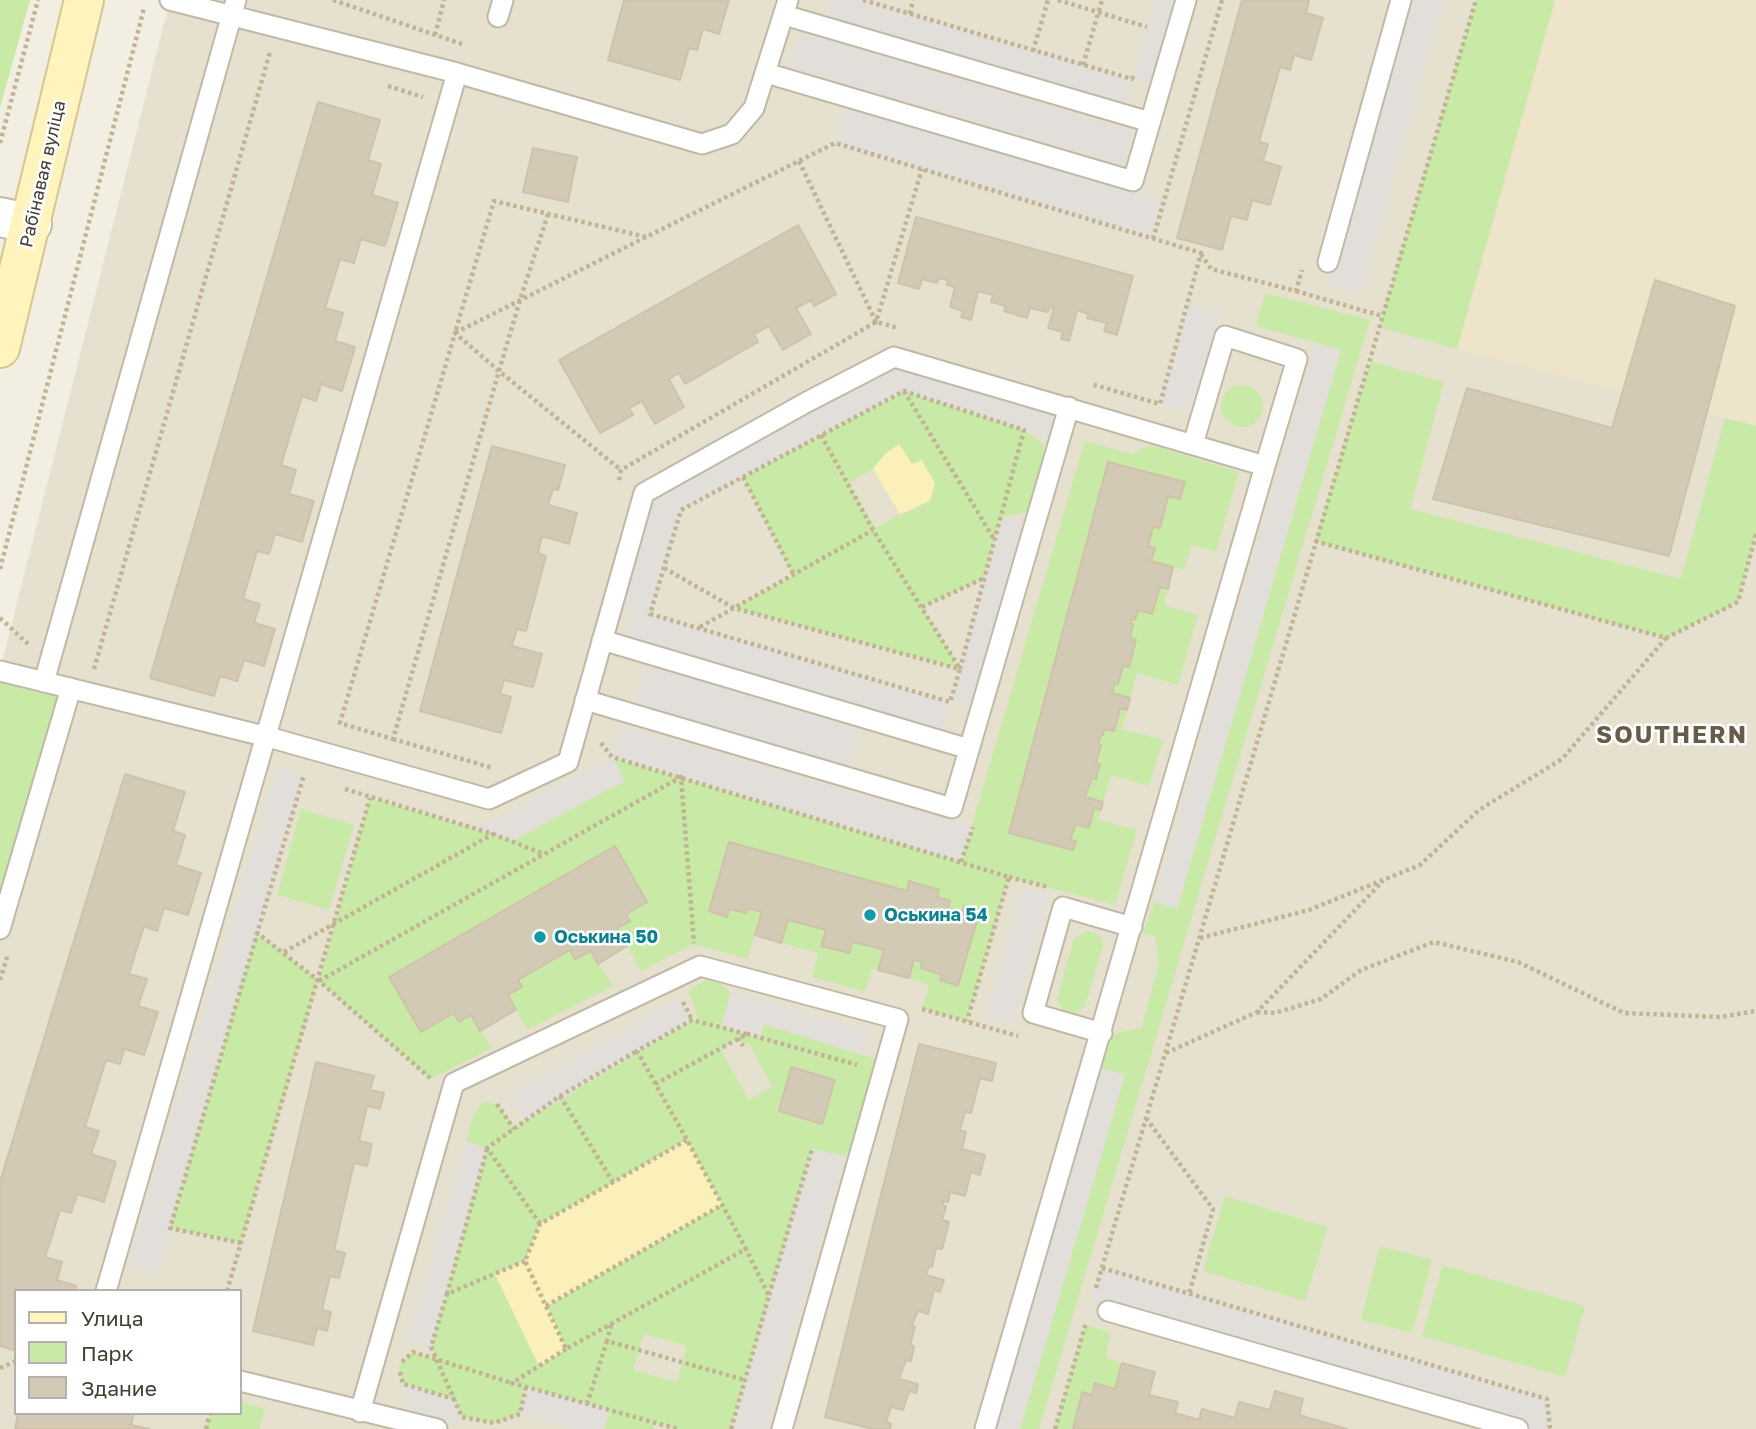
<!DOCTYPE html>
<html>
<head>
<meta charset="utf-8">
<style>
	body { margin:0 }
	#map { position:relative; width:1756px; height:1429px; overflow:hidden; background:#f2eee1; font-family:"Golos Text",sans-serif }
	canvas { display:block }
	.legend { position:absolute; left:14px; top:1289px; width:228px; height:126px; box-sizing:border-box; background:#fff; border:2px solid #b4b1ad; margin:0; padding:9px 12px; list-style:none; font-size:21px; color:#433d32 }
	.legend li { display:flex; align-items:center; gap:14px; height:35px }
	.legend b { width:35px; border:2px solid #b4b1ad }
</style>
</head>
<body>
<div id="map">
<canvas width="1756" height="1429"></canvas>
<ul class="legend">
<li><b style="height:9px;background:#fff3be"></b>Улица</li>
<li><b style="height:19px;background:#c8eaa6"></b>Парк</li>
<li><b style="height:19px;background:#d3cab6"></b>Здание</li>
</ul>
</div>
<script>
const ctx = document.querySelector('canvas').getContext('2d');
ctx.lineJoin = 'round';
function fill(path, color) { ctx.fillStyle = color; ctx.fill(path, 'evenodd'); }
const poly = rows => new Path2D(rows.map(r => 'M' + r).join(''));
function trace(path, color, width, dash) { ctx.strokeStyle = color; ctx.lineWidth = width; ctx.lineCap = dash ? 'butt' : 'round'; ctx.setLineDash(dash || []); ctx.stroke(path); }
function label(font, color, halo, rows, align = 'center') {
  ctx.font = font + ' "Golos Text",sans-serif'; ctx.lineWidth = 5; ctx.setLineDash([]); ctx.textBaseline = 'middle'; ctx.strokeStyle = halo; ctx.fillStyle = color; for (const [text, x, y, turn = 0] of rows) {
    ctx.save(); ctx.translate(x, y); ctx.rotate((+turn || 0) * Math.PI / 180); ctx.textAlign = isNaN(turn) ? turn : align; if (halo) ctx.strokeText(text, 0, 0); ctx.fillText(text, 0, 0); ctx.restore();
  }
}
const residential = poly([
	[170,0,1756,0,1756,1429,0,1429,0,670],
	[16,1291,240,1291,240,1413,16,1413]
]);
const education = poly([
	[1555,0,1756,0,1756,426,1457,349]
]);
const green = poly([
	[0,0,30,0,0,108],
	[1476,0,1555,0,1457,349,1379,327],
	[1265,293,1370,320,1039,1429,1020,1429,1125,1075,1101,1068,1112,1034,1142,1027,1159,963,1155,936,1143,933,1155,902,1177,909,1341,350,1256,326],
	[1370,361,1444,382,1410,509,1681,579,1725,418,1756,426,1756,534,1738,602,1666,638,1315,541],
	'1221 406a21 21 0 1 1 42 0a21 21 0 1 1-42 0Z',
	[904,391,1024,430,1043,444,1045,465,1036,498,1027,512,1001,517,984,578,923,607,960,669,734,608,793,575,743,477],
	[885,454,912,464,922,460,916,509,900,514,876,528,849,483,873,469],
	[1085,441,1132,454,1150,445,1239,472,1216,552,1192,545,1184,570,1151,561,1155,548,1148,546,1153,527,1160,528,1168,496,1180,499,1185,482,1108,462,1010,833,1073,850,1076,841,1070,840,1073,830,1076,824,1089,827,1094,808,1101,810,1098,820,1137,830,1115,905,1009,877,967,1021,922,1009,929,985,909,978,914,960,922,962,921,968,942,975,941,980,958,986,980,910,964,906,962,913,948,908,950,901,937,897,939,890,910,881,907,891,729,842,709,911,727,916,729,909,746,913,748,908,762,912,747,959,694,944,641,971,617,928,629,921,626,914,647,902,614,847,389,977,421,1032,454,1013,459,1022,471,1015,492,1048,431,1079,318,981,241,1243,170,1228,256,932,319,980,370,798,493,834,624,782,612,757,961,862],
	[1160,587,1168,589,1164,605,1198,615,1178,685,1137,673,1130,698,1112,693,1115,683,1118,684,1123,666,1129,667,1136,641,1130,638,1133,624,1130,623,1131,619,1138,610,1152,614],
	[0,671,71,688,0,929],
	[1120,708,1127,710,1122,729,1163,740,1149,786,1111,775,1103,802,1085,797,1092,778,1100,764,1096,763,1101,745,1098,744,1101,735,1103,735,1104,729,1114,731],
	[301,809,354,825,329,910,277,895],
	[788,920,826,930,822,947,849,953,852,942,884,950,878,970,872,969,865,992,812,977,818,953,781,943],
	[1088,931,1096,933,1101,938,1103,946,1085,1006,1075,1013,1069,1012,1063,1010,1057,999,1074,939],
	[570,950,575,959,591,951,613,986,527,1030,508,995,522,987,518,980],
	[705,980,719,983,731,992,722,1027,763,1024,875,1059,851,1147,845,1156,812,1150,731,1429,678,1429,655,1423,653,1429,604,1429,610,1410,526,1387,520,1414,494,1423,462,1417,454,1399,403,1384,398,1366,413,1352,436,1359,431,1347,487,1148,466,1141,474,1113,483,1102,497,1104,515,1128,560,1096,637,1051,692,1020,699,1022,689,991],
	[738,1038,743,1046,749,1043,772,1087,748,1100,721,1049],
	[525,1262,539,1366,495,1275],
	[644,1334,687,1346,677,1382,633,1370],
	[1225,1196,1327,1227,1305,1301,1203,1271],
	[1380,1246,1432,1260,1412,1333,1361,1320],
	[1443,1265,1585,1306,1565,1377,1422,1336],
	[1085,1325,1110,1332,1106,1358,1122,1363,1115,1389,1095,1383,1092,1395,1082,1393,1073,1429,1055,1429],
	[240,1402,265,1409,259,1429,206,1429,210,1413,240,1413]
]);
const sand = poly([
	[899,444,912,464,922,460,935,483,930,501,900,514,873,469,885,454],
	[687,1140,722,1205,547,1306,566,1349,539,1366,495,1274,525,1261,540,1224]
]);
const parking = poly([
	[831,0,862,0,1132,79,1155,0,1177,0,1153,85,1132,79,1124,106,826,19],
	[1409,0,1444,0,1361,293,1328,284],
	[802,32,1133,131,1124,165,791,68],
	[846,108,1164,200,1153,239,835,143],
	[1187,304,1221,313,1192,412,1160,404],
	[1315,343,1341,350,1177,909,1155,902],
	[895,364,1058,413,1052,438,904,391,681,510,651,614,950,702,1001,517,1035,526,981,710,950,702,941,733,626,637,633,610,623,606,655,493],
	[645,663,860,730,848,766,634,704],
	[623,726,973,827,961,862,613,757,624,781,512,841,478,829,611,757],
	[278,767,303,775,156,1276,127,1267],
	[1023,888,1049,896,1011,1025,985,1017],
	[731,992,870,1031,863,1054,764,1024,760,1038,721,1027],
	[681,998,692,1020,526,1121,508,1096],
	[1101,1068,1125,1075,1020,1429,996,1429],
	[466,1141,487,1148,431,1347,408,1342],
	[812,1149,845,1156,765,1429,732,1429],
	[1102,1268,1547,1399,1550,1429,1528,1429,1527,1424,1092,1300],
	[403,1384,454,1399,462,1417,456,1424,413,1413],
	[526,1387,610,1410,604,1429,575,1429,520,1414]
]);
const building = poly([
	[624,0,729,0,719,34,703,29,697,50,689,48,680,80,608,60,624,0],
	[1242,0,1309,0,1306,13,1323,18,1311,60,1294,55,1290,70,1280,67,1259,142,1268,144,1263,161,1281,167,1270,205,1252,200,1247,220,1231,216,1222,250,1177,238,1242,0],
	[318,102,380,120,368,160,381,164,372,195,398,203,385,246,361,239,354,263,340,259,325,308,343,313,335,341,355,347,342,391,321,384,316,401,302,396,281,465,296,470,289,494,314,501,302,542,275,534,269,554,257,551,243,599,260,604,254,623,275,629,264,666,244,660,237,681,220,676,214,696,150,678,318,102],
	[533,148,577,157,568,202,523,192,533,148],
	[916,217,1133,276,1117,335,1104,331,1107,323,1087,318,1089,314,1077,310,1069,341,1061,339,1063,332,1048,328,1054,308,1050,307,1048,312,1030,308,1027,318,1004,311,1006,306,991,302,993,295,978,291,971,320,961,317,963,311,950,307,955,287,947,285,948,280,939,278,937,283,922,279,919,289,898,283,916,217],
	[798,225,836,294,814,306,811,300,796,308,811,334,783,350,769,326,754,334,758,342,685,384,679,373,669,379,684,407,655,424,642,401,629,408,633,415,600,433,559,360,798,225],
	[1655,280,1735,306,1669,556,1433,499,1467,388,1612,428,1655,280],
	[492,446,565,465,558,490,553,489,548,505,577,513,569,544,542,536,538,553,546,556,526,631,517,629,512,646,542,654,533,687,504,680,500,694,511,697,501,733,420,711,492,446],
	[1108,462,1185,482,1180,499,1168,496,1160,528,1153,527,1148,546,1155,548,1151,561,1173,567,1168,589,1160,587,1152,614,1138,610,1135,620,1131,619,1130,623,1133,624,1130,638,1136,640,1129,667,1123,666,1118,684,1115,683,1112,693,1130,698,1127,710,1120,708,1114,731,1104,729,1103,735,1101,735,1098,744,1101,745,1096,763,1100,764,1096,779,1092,778,1085,797,1103,802,1101,810,1094,808,1089,828,1076,824,1070,840,1076,841,1073,850,1009,833,1108,462],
	[125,774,185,792,173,831,185,835,176,865,201,873,188,915,164,908,157,931,144,926,129,974,147,979,138,1006,158,1012,144,1055,124,1049,120,1064,106,1060,85,1127,99,1131,91,1154,116,1162,104,1202,77,1194,71,1213,60,1210,51,1239,45,1257,62,1262,57,1280,76,1286,75,1291,16,1291,16,1351,0,1346,0,1182,125,774],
	[729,842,907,891,909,881,939,890,937,897,950,901,948,908,962,913,964,906,980,910,958,986,940,980,942,975,921,968,922,962,914,960,909,978,878,970,884,950,874,947,852,942,849,953,821,946,826,930,788,920,781,943,755,935,762,912,748,908,746,913,729,909,727,917,709,911,729,842],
	[615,846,647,902,626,914,630,921,617,928,627,946,598,964,591,951,575,959,570,950,518,980,522,987,508,995,516,1010,480,1031,471,1015,459,1022,454,1013,421,1032,389,977,615,846],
	[919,1044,996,1063,992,1081,980,1078,971,1113,965,1112,960,1130,966,1132,962,1149,985,1155,980,1175,971,1172,965,1196,950,1192,948,1202,943,1201,943,1205,946,1206,942,1220,949,1222,942,1249,936,1248,932,1267,929,1266,926,1275,944,1280,940,1292,934,1290,928,1314,918,1311,915,1317,912,1326,915,1327,910,1345,914,1346,911,1361,906,1360,899,1379,918,1384,916,1393,909,1391,903,1410,891,1407,886,1422,891,1424,890,1429,873,1429,825,1417,919,1044],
	[316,1062,374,1076,370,1090,384,1093,380,1109,367,1106,359,1141,372,1144,367,1166,354,1163,334,1250,345,1253,339,1278,330,1276,322,1310,331,1312,327,1331,317,1328,313,1345,253,1331,316,1062],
	[791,1067,835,1080,822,1124,779,1111,791,1067],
	[1122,1363,1155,1372,1149,1395,1178,1402,1175,1413,1199,1420,1202,1409,1235,1418,1239,1402,1270,1410,1275,1391,1303,1399,1299,1415,1347,1429,1073,1429,1082,1392,1092,1395,1095,1383,1115,1389,1122,1363],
	[18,1413,134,1413,131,1425,150,1429,15,1429,18,1413]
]);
const path = poly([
	[333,0,462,44],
	[863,0,1132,79,1134,74],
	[1058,0,1147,27],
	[910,14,913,0],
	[435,35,444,0],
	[1033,51,1048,0],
	[1083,65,1102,0],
	[388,86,423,97],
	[0,143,38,0],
	[799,161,876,322,922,169],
	[548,214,520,300,499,371,393,739,340,723,455,333,499,371,621,470],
	[646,237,494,201,455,333,646,237,835,143,1201,253,1160,404,1091,384],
	[1153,239,1222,0],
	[1201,254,1211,269,1296,291,1302,270],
	[1296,291,1382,316],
	[904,391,994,539],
	[821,435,873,530,960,669,950,702,650,614,681,510,743,477,904,391,1024,430,960,669],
	[743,477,794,575],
	[619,480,621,470,876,322,898,328],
	[1315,541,1666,638,1738,602,1756,534],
	[664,568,734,608,959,669],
	[0,569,144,8],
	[922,607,984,578],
	[0,618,28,644],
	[700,627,873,530],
	[94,669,270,52],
	[393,739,493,768],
	[601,743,612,757,1009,877,967,1021],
	[345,789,493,834,544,854],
	[961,862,973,827],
	[1009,877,1048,887],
	[256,932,319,981,430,1078],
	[1200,938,1309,910,1420,865,1479,810,1562,759,1666,638],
	[284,952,493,834],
	[0,980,8,954],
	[319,981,681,777,694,943],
	[683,1002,692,1020],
	[922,1009,1018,1036],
	[1257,1012,1275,1013,1321,999,1361,970,1434,942,1518,962,1624,1013,1720,1017,1756,1011],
	[747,1034,857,1065],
	[738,1038,743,1046],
	[1166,1053,1257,1012,1383,881],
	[655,1084,747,1034,692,1020,637,1051,687,1140,746,1249,566,1349,525,1261,540,1224,687,1140],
	[560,1096,613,1182],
	[497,1104,514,1129],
	[1146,1118,1213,1209,1189,1294],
	[540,1224,487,1148,560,1096,637,1051],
	[241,1243,170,1228,304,775],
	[525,1261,447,1294,431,1347,462,1417,494,1423,520,1414,526,1387],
	[1102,1268,1547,1399,1550,1429],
	[1096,1288,1476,0],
	[227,1291,370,798],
	[447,1294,487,1149],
	[769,1295,812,1149],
	[546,1306,722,1205],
	[611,1325,607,1341,745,1380],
	[566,1349,512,1383,678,1429],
	[402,1362,413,1352,512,1383],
	[0,1368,16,1361],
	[400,1372,403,1384,454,1399],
	[587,1404,607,1341],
	[206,1429,210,1413],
	[731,1429,769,1296,746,1249],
	[1055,1429,1086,1323]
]);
const lane = poly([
	[170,0,457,73,702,144,732,134,754,108,788,0],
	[784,15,1150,122],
	[498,17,503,0],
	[766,73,1133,181,1186,0],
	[1328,262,1401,0],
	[1193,444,1225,336,1297,359,1265,466],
	[602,640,969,749],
	[0,671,268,737,489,799,568,762,644,493,807,402,894,357,1265,466,985,1429],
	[44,682,236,0],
	[585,700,952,808,1069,407],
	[0,929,71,688],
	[1102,1033,1033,1013,1063,907,1132,927],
	[106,1291,457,73],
	[1108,1311,1518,1429],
	[240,1381,437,1429],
	[360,1412,454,1083,700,966,898,1019,782,1429]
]);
const street = poly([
	[0,217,32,224]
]);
const secondary = poly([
	[0,348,84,0]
]);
const markers = [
	[870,915,7,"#0f9aa8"],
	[540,937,7,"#0f9aa8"]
];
const streetNames = [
	["Рабінавая вуліца",43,174,-77]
];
const cultureNames = [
	["Оськина 54",884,915],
	["Оськина 50",554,937]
];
const districtNames = [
	["SOUTHERN",1672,735]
];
fill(residential, '#e6e0cf');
fill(education, '#ede4ca');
fill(green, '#c8eaa6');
fill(sand, '#fbf0b9');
fill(parking, '#e2dfdb');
fill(building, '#d3cab6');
trace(building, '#cfc2a9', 2);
trace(lane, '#c0b9a6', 23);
trace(street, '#c0b9a6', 42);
trace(secondary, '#d5c68d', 42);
trace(path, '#c1b394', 4.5, [3.5, 3.5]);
trace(lane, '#fff', 19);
trace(street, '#fff', 38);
trace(secondary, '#fff3be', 38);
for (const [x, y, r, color] of markers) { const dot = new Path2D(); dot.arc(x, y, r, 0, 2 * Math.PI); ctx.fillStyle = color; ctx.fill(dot); trace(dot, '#fff', 2.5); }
label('18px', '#433d32', '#fff', streetNames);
label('bold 18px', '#0d838f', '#fff', cultureNames, 'left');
ctx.letterSpacing = '2px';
label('bold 24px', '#675c48', '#fff', districtNames);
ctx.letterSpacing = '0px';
</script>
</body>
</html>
